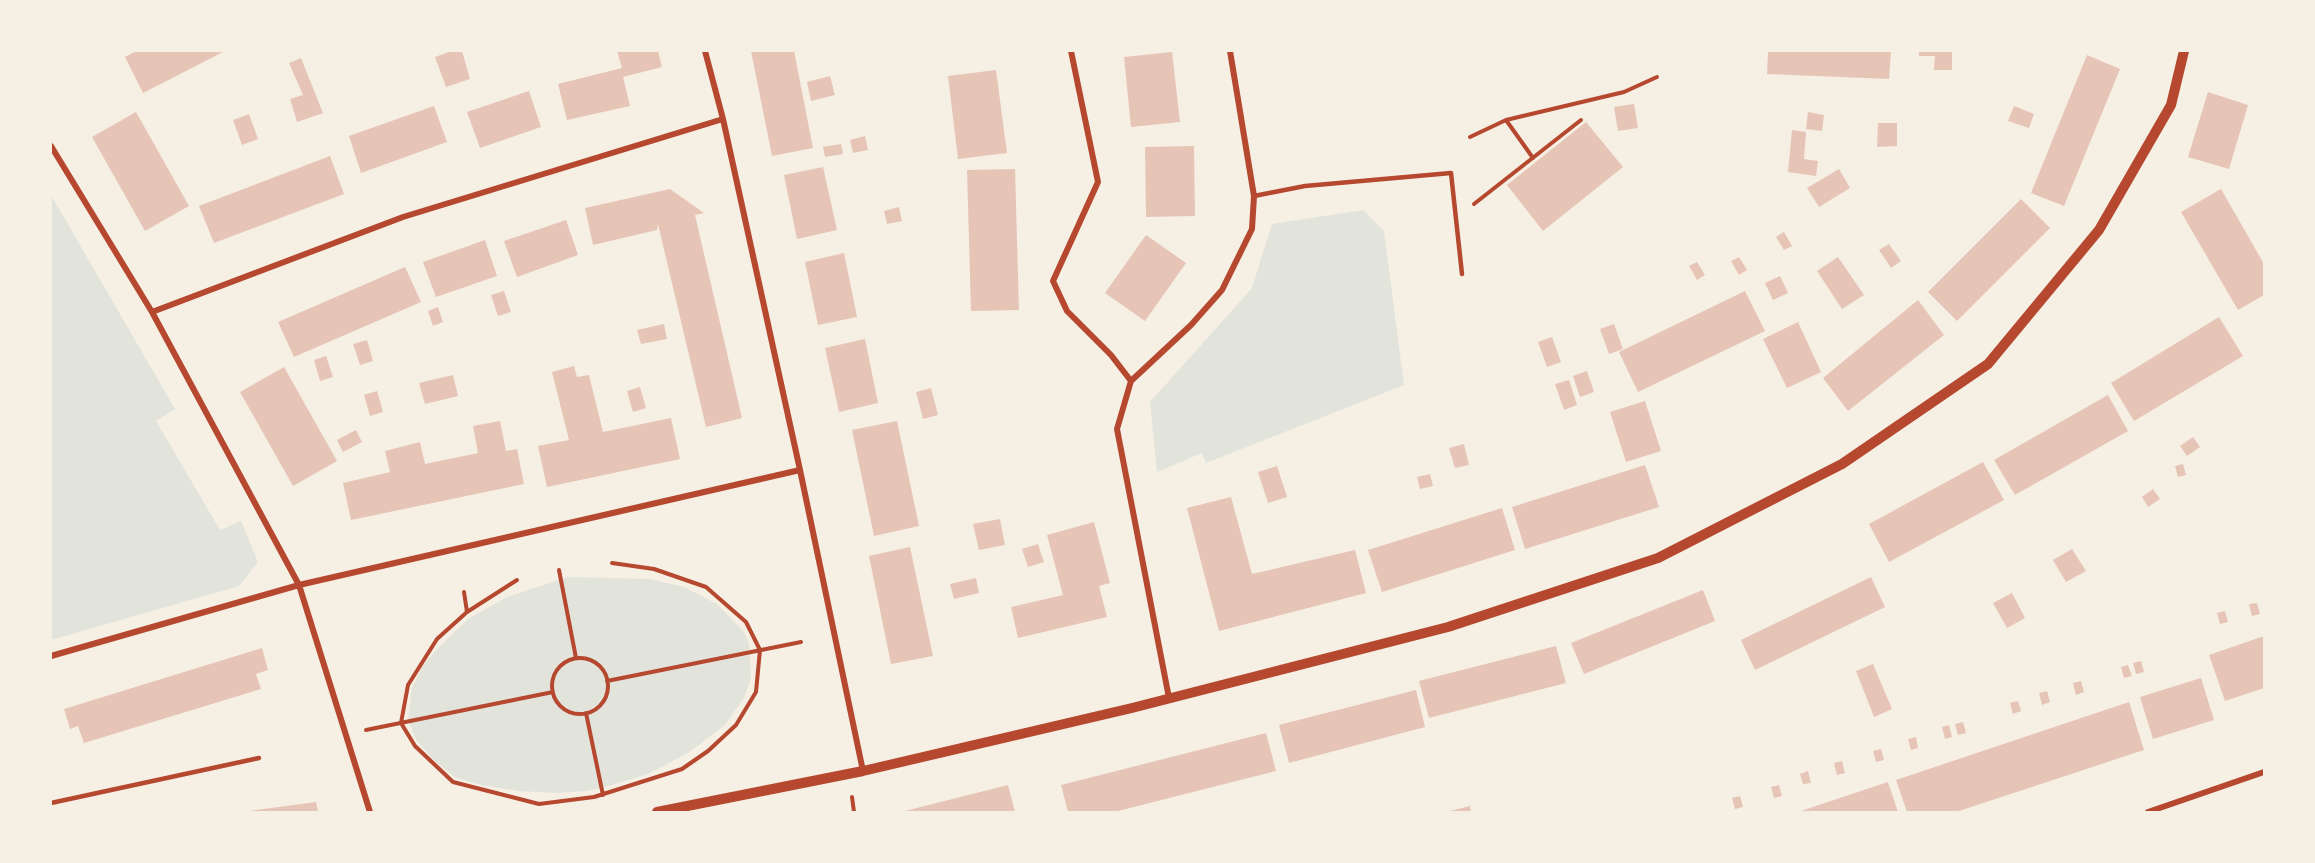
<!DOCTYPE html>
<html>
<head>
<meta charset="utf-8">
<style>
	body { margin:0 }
	#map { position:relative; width:2315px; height:863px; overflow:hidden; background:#f6efe4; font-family:Spectral,serif }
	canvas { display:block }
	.frame { position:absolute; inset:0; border:52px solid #f6efe4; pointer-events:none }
</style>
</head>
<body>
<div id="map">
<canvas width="2315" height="863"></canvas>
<div class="frame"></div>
</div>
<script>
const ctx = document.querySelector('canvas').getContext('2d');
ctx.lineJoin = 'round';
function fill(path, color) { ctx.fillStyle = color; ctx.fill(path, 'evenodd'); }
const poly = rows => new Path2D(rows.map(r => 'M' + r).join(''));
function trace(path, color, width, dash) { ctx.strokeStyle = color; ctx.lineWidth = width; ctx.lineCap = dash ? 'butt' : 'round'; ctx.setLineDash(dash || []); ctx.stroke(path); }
const green = poly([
	[51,195,175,409,156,421,220,530,241,521,258,562,239,586,51,640],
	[1363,210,1384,231,1404,385,1206,463,1202,453,1157,472,1150,402,1252,288,1272,224],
	[568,577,650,579,684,587,717,604,744,632,749,643,751,678,744,698,725,725,688,753,648,774,602,788,586,791,557,793,518,791,481,785,455,777,436,762,417,741,408,721,412,688,423,666,436,650,468,619,507,597]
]);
const building = poly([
	[136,51,225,51,143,93,125,57],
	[452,51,462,51,470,79,446,87,435,57],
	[617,51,658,51,662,67,623,77,630,106,567,120,558,84,622,68],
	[751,51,794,51,813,148,772,156],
	[1768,51,1891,51,1889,79,1767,74],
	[1919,51,1952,51,1952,70,1934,70,1935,56,1919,56],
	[1172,52,1180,122,1131,127,1124,57],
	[2087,55,2120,69,2064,206,2031,193],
	[301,58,323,113,297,122,290,99,303,95,289,63],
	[996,70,1007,153,958,159,948,76],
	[830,76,835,95,811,101,807,82],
	[529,91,541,127,480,148,467,112],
	[2208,92,2248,105,2229,169,2188,157],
	[1634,104,1638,128,1618,131,1614,107],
	[434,106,447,142,361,173,349,136],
	[2014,106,2034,114,2029,128,2008,121],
	[136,112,189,206,145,231,92,137],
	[1808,112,1824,115,1822,131,1806,129],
	[249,114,258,139,242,145,233,120],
	[1586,122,1623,167,1543,231,1507,185],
	[1878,123,1897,123,1897,146,1877,147],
	[1792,130,1806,132,1804,159,1818,161,1816,176,1788,172],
	[865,136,868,150,853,153,850,140],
	[841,144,843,154,825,157,823,147],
	[1194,146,1195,216,1146,217,1145,147],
	[330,156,344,194,214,243,199,206],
	[823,167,837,230,797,239,784,175],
	[1015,169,1019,310,971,311,967,170],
	[1839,169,1850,188,1819,207,1807,188],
	[670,189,704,213,695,215,742,418,706,427,658,224,657,230,593,245,585,208],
	[2221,189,2264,264,2264,295,2238,310,2181,212],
	[2021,199,2050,228,1957,321,1928,292],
	[899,207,902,221,887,224,884,211],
	[566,220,578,255,517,277,504,241],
	[1784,232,1792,246,1784,250,1776,237],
	[1146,235,1186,263,1145,321,1105,293],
	[485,240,497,276,436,297,423,262],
	[1889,244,1901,261,1891,268,1879,250],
	[844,253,857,317,818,325,805,262],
	[1739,257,1747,270,1739,275,1731,261],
	[1838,257,1864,295,1842,309,1817,271],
	[1697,262,1705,275,1697,280,1689,266],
	[405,267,421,302,294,357,278,322],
	[1780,276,1788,293,1773,300,1765,283],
	[504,291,511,312,498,316,491,295],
	[1745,291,1765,331,1638,392,1619,352],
	[1918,300,1944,335,1848,411,1823,378],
	[438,307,443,322,433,326,428,311],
	[2219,317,2243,356,2134,421,2111,383],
	[1798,322,1821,372,1787,388,1763,339],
	[664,324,667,339,641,344,637,330],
	[1614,324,1623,349,1609,354,1600,329],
	[1552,337,1561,362,1547,367,1538,342],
	[865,339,878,403,839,412,825,348],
	[367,340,373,361,360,365,353,344],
	[326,356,333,377,320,381,314,360],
	[574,366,577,377,589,375,603,432,671,418,680,459,547,487,538,446,569,440,552,372],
	[284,367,337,461,293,486,240,392],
	[1587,371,1594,392,1580,397,1573,376],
	[453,375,458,396,425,404,419,383],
	[1569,380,1577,405,1564,410,1555,384],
	[640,387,646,408,633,412,627,391],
	[931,388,938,415,923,419,916,392],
	[377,391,383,412,370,416,364,395],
	[2108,395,2128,431,2015,495,1994,460],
	[1645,401,1661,451,1626,462,1610,412],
	[500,421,506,451,517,449,524,484,351,520,343,483,390,472,385,451,420,442,425,464,478,453,473,426],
	[897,421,919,526,874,536,852,430],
	[356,430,362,442,343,452,337,440],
	[2193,437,2200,447,2187,456,2180,446],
	[1464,444,1469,465,1455,468,1449,448],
	[1983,462,2004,500,1889,562,1869,524],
	[2183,464,2186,475,2178,477,2175,466],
	[1645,465,1659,507,1525,549,1512,507],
	[1277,466,1287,497,1268,503,1258,472],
	[1430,474,1433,486,1420,489,1417,477],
	[2153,489,2160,499,2148,507,2142,497],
	[1231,497,1252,574,1355,550,1366,593,1219,631,1187,508],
	[1502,508,1515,550,1382,592,1368,550],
	[1000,519,1005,545,979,550,973,524],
	[1094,522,1110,583,1099,586,1107,617,1018,638,1011,607,1063,595,1047,535],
	[1038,544,1044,562,1028,567,1022,549],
	[910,547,933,656,891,664,869,556],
	[2072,549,2086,571,2066,582,2053,560],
	[1871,577,1885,607,1755,670,1741,640],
	[976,578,979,593,954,599,950,584],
	[1703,590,1715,621,1584,674,1571,643],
	[2012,593,2025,618,2007,628,1993,603],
	[2257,603,2260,614,2252,616,2249,604],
	[2225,611,2228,622,2220,624,2217,613],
	[2264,636,2264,688,2225,701,2209,655],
	[1556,646,1566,683,1429,718,1419,681],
	[262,648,268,670,256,674,261,689,84,743,78,726,70,729,64,709],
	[2141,661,2144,672,2136,674,2133,663],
	[1873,664,1892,709,1874,717,1856,671],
	[2128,665,2132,676,2124,678,2121,667],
	[2201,678,2214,720,2153,739,2140,697],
	[2081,681,2084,692,2076,695,2073,683],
	[1416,690,1425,727,1289,763,1279,725],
	[2047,691,2050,702,2042,705,2039,693],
	[2018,701,2021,711,2013,714,2010,703],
	[2129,702,2144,750,1956,812,1907,812,1896,780],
	[1963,722,1966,733,1958,735,1955,724],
	[1949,725,1952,737,1945,739,1942,727],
	[1266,733,1276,771,1114,812,1068,812,1061,785],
	[1916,737,1918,748,1911,750,1908,739],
	[1881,749,1884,760,1876,762,1873,751],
	[1842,761,1845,773,1837,775,1834,763],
	[1808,771,1811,783,1803,784,1800,774],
	[1888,782,1898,812,1798,812],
	[1008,785,1015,812,905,812,905,811],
	[1779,785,1782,796,1774,798,1771,787],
	[1740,796,1743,807,1735,809,1732,798],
	[316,802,318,812,249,812,249,811],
	[1470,806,1471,812,1450,812,1450,811]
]);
const path = poly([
	[1470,137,1506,120],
	[1533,158,1506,120,1624,92,1657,77],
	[1474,204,1581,120],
	[559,570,576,658],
	[517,580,467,612,437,639,408,685,401,723,415,746,453,782,539,804,594,797,682,769,708,751,736,725,756,692,760,650,746,622,706,587,654,569,612,563],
	[464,592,467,612],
	'552 686a28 28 0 1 1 56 0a28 28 0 1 1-56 0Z',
	[607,681,801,642],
	[586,713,603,795],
	[366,730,553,692],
	[852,797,854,812]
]);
const service = poly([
	[1254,196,1305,186,1451,173,1462,274],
	[51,803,259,758]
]);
const minor = poly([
	[705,51,723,119,800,470,863,771],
	[1071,51,1098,182,1053,281,1067,311,1111,355,1131,381],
	[51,146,152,312,299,585,370,812],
	[152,312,403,217,723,119],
	[51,656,299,585,800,470],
	[1169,698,1117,429,1131,381,1191,325,1222,290,1252,229,1254,196,1230,51],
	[2148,812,2264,772]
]);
const tertiary = poly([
	[657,812,863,771,1132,708,1448,627,1658,558,1842,464,1988,364,2099,230,2171,105,2184,51]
]);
fill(green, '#e2e4dc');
fill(building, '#e6c5b7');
trace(path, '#b5482f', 4);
trace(service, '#b5482f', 4.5);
trace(minor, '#b5482f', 6);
trace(tertiary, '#b5482f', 10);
</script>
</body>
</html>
